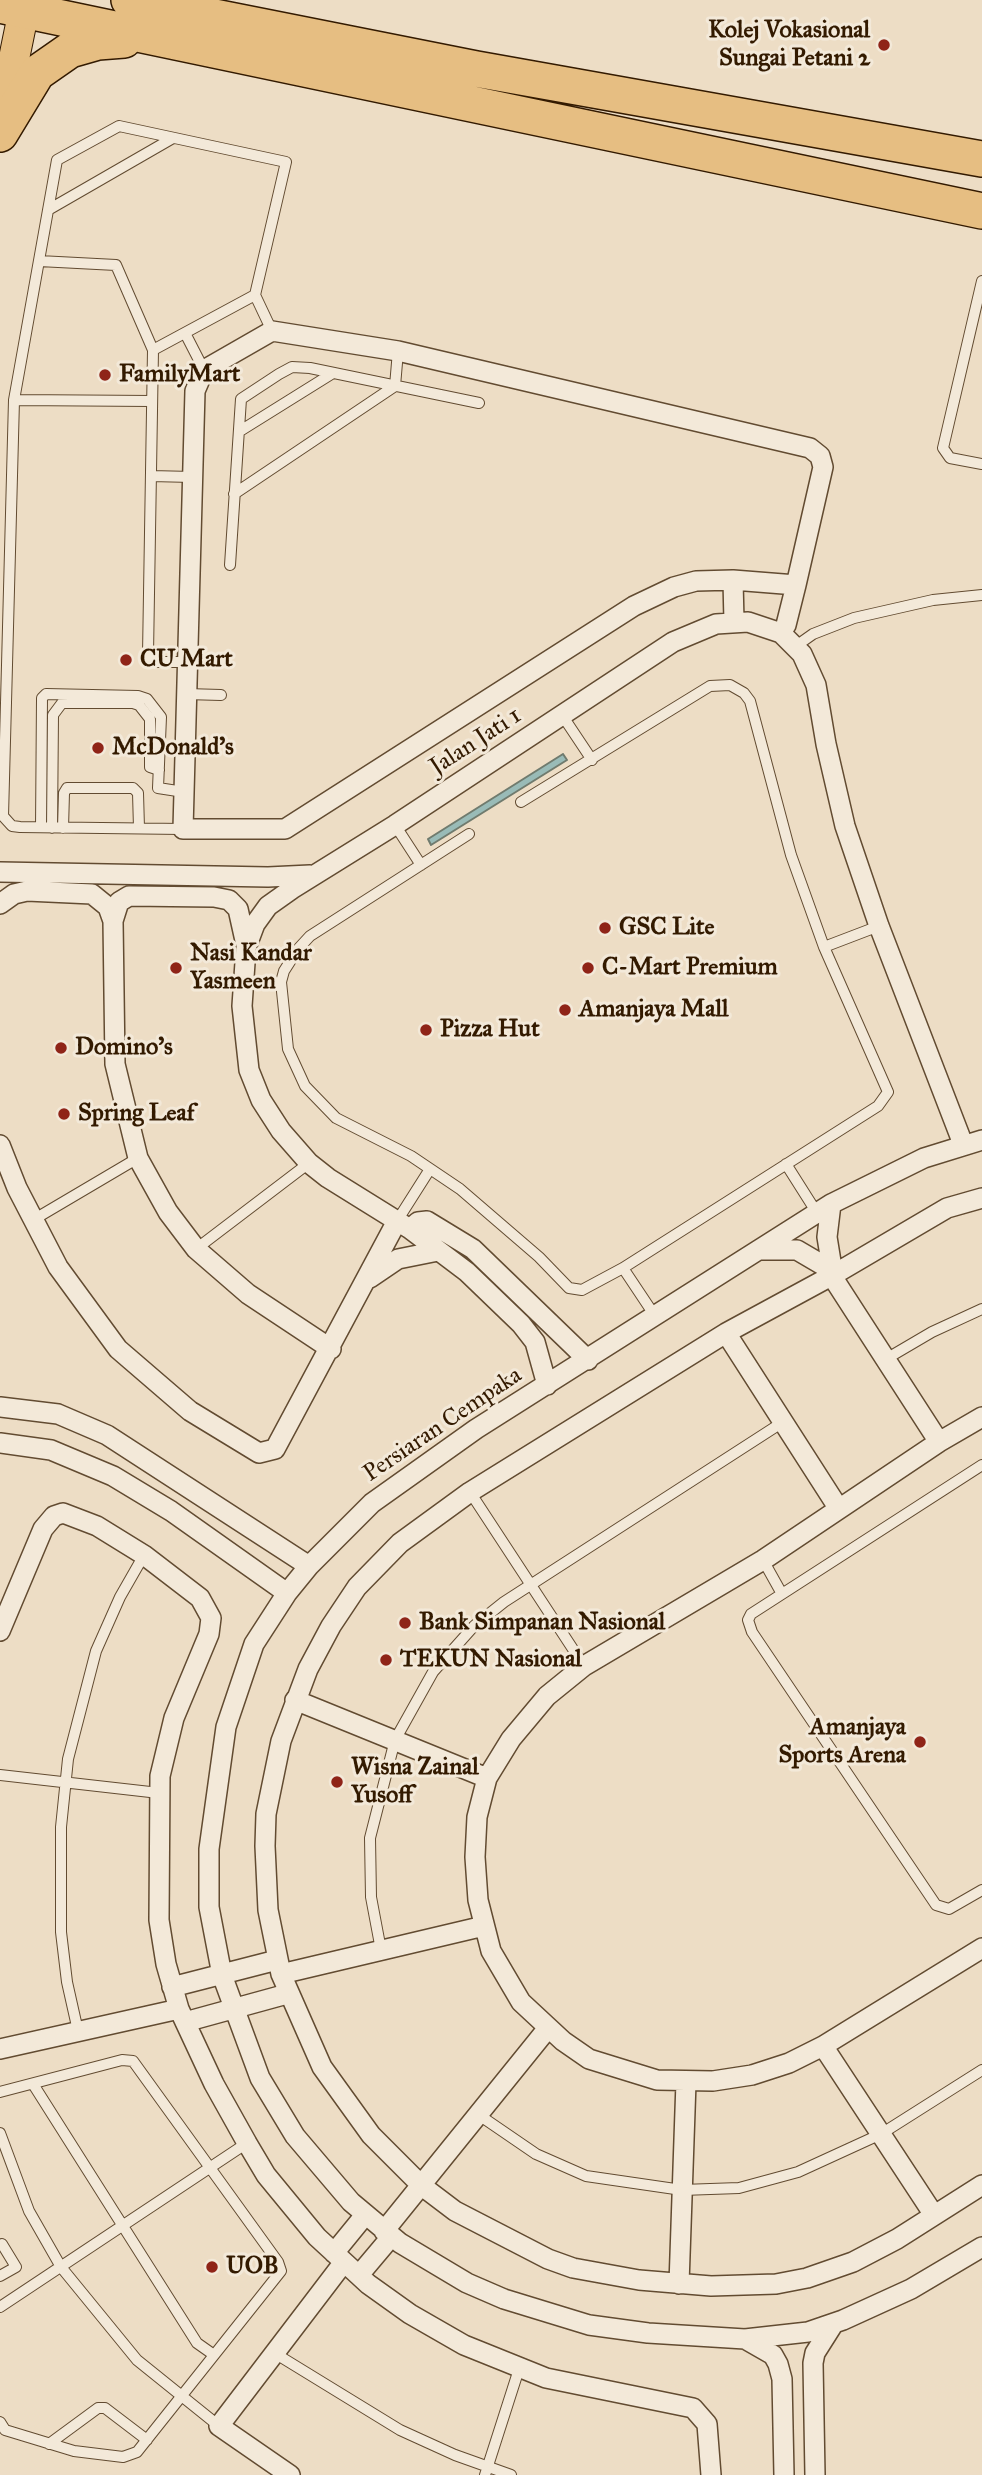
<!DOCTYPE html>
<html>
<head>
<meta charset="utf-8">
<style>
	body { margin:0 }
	canvas { display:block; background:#edddc5 }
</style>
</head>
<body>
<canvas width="982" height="2475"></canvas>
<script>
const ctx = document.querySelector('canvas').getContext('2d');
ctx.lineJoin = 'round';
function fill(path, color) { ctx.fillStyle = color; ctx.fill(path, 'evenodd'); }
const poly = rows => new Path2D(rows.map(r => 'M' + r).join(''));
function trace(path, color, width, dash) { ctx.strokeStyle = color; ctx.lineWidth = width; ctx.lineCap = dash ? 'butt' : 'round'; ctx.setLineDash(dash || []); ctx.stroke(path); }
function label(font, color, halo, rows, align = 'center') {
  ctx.font = font + ' "IM FELL Great Primer",serif'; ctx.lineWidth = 6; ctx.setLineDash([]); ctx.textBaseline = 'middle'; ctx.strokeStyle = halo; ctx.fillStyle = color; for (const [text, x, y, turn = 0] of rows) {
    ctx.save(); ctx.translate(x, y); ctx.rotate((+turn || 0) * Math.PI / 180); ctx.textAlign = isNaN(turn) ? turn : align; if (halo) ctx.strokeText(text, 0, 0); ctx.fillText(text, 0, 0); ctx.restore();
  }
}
const water = poly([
	[563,754,567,760,431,845,428,839,563,754]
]);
const lane = poly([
	[48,210,173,138],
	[39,261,116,265,153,350,148,654,156,662,186,662],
	[982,281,943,448,950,458,982,464],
	[185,333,204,370],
	[153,350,255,295],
	[14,400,152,401],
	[240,431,333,373],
	[151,476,192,477],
	[234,494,395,386,398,351],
	[230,565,241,399,279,374,292,367,310,368,479,403],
	[796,646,813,634,854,618,933,600,982,595],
	[186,694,221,695],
	[562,715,592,760],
	[395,825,421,865],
	[41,827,42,698,46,694,138,696,147,699,161,717,158,788,184,792],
	[52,828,53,715,62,703,133,703,139,705,150,719,150,767,159,770],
	[63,828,64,793,67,788,133,788,138,793,139,828],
	[183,829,20,827,12,826,3,816,14,400,57,160,119,126,286,162,255,295,272,331],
	[469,834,310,936,298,949,284,971,281,982,288,1049,305,1086,336,1118,411,1156,460,1189,539,1257,569,1288,582,1290,623,1268,878,1106,888,1092,824,947,791,855,750,701,744,693,730,685,710,686,521,802],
	[824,947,879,926],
	[786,1164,817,1213],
	[33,1220,138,1158],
	[397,1221,430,1169],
	[196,1249,309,1163],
	[623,1268,655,1316],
	[886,1359,932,1332,982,1309],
	[470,1492,584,1666],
	[763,1560,782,1594,751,1614,748,1620,752,1632,936,1905,949,1909,982,1890],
	[782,1594,982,1465],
	[0,1775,159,1793],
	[381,1950,371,1897,370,1838,395,1740,433,1672,474,1626,504,1602,783,1422],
	[78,2031,67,1982,61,1932,61,1827,68,1759,96,1651,120,1597,144,1555],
	[33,2084,197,2343,214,2355],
	[0,2092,122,2060,133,2061,278,2262,281,2271,137,2452,123,2457,74,2451,5,2430,0,2422],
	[479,2115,536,2154,586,2176,682,2190,739,2188,798,2172,881,2134,982,2070],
	[0,2133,29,2211,61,2267,137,2360,219,2426],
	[0,2276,16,2267,2,2244],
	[0,2307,247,2143],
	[276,2354,400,2430,455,2455,511,2475],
	[49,2444,98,2408,105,2408,147,2440],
	[485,2475,519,2369]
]);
const street = poly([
	[272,331,398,351,810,448,820,456,823,467,796,585,733,580,696,581,674,587,634,606,285,829,183,829,195,391,204,370,272,331],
	[733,580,734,622],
	[781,633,786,625,796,585],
	[0,872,268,877,310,875],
	[0,904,14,894,27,891,92,894,108,907,113,921,115,1064,138,1158,168,1212,196,1249,248,1294,331,1349],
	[113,921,119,902,129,896,214,897,229,900,238,909,246,945],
	[982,1140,924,1158,831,1204,476,1429,372,1503,309,1566,287,1593,254,1644,226,1727,209,1849,209,1907,222,1975,260,2078,295,2136,351,2202,400,2243,467,2283,504,2299,589,2325,648,2333,745,2339,808,2332,843,2320,911,2289,982,2247],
	[0,1145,17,1188,58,1267,118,1349,190,1411,259,1453,275,1449,397,1221],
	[982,1198,947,1208,833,1275,726,1333,470,1492,400,1543,357,1587,331,1626,308,1669,281,1741,266,1814,265,1846,268,1910,281,1974,322,2067,371,2135,422,2186,455,2211,548,2259,573,2268,639,2280,711,2286,776,2284,807,2278,853,2262,897,2239,982,2185],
	[831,1204,827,1237,833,1274],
	[410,1229,418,1222,427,1221,473,1249,588,1360],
	[763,1250,797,1250,826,1267,939,1442],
	[370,1278,398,1259,438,1251],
	[726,1333,839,1509],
	[547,1385,535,1342,521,1324,467,1272,410,1229,328,1178,309,1163,281,1131,261,1100,249,1070,242,1006,246,948,255,924,268,906,292,889,395,825,673,642,716,624,748,622,781,633,802,654,816,685,826,744,845,826,879,926,963,1144],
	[0,1407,58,1414,107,1435,309,1566],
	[982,1417,939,1442,763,1560,584,1666,547,1696,511,1739,487,1778,477,1817,475,1857,478,1900,491,1951,521,2002,563,2041,589,2059,657,2080,713,2081,752,2075,789,2063,823,2046,982,1948],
	[0,1443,51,1450,113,1476,171,1511,287,1593],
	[0,1631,43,1529,54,1516,63,1513,97,1526,144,1555,200,1598,211,1618,209,1634,174,1718,160,1776,159,1920,166,1964,179,2009,214,2084,247,2143,266,2175,317,2237,368,2284,410,2314,464,2345,546,2378,693,2408,707,2424,711,2475],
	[295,1700,487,1778],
	[281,1974,484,1926],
	[172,1987,277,1960],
	[185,2022,287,1994],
	[823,2046,934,2215],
	[0,2049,179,2009],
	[384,2231,548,2028],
	[334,2253,365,2215],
	[359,2275,391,2237],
	[679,2284,686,2082],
	[745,2339,773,2355,778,2364,782,2379,784,2475],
	[290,2475,219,2426,344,2262],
	[815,2475,813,2363,815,2353,834,2323]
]);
const primary = poly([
	[0,127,26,0]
]);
const highway = poly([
	[129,0,476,69,982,159],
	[0,5,982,211],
	[0,134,37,73,70,50,98,42,124,40]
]);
const markers = [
	[884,45,7,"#8f2418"],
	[105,375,7,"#8f2418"],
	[126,660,7,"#8f2418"],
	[98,748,7,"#8f2418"],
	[605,928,7,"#8f2418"],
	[176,968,7,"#8f2418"],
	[588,968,7,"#8f2418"],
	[565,1010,7,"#8f2418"],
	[426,1030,7,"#8f2418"],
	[61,1048,7,"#8f2418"],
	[64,1114,7,"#8f2418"],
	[405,1623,7,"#8f2418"],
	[386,1660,7,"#8f2418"],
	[920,1742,7,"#8f2418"],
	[337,1782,7,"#8f2418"],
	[212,2267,7,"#8f2418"]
];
const poiNames = [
	["Kolej Vokasional",870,31,"right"],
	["Sungai Petani 2",870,59,"right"],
	["FamilyMart",119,375],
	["CU Mart",140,660],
	["McDonald's",112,748],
	["GSC Lite",619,928],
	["Nasi Kandar",190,954],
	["Yasmeen",190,982],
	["C-Mart Premium",602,968],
	["Amanjaya Mall",579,1010],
	["Pizza Hut",440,1030],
	["Domino's",75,1048],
	["Spring Leaf",78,1114],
	["Bank Simpanan Nasional",419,1623],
	["TEKUN Nasional",400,1660],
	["Amanjaya",906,1728,"right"],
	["Sports Arena",906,1756,"right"],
	["Wisna Zainal",351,1768],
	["Yusoff",351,1796],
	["UOB",226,2267]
];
const streetNames = [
	["Jalan Jati 1",476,742,-33],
	["Persiaran Cempaka",443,1425,-34]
];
fill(water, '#99bbb7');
trace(water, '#707b6e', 2);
trace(lane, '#624b31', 12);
trace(street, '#624b31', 22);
trace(primary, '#331a00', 32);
trace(highway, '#331a00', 38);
trace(lane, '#f3e9d9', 10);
trace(street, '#f3e9d9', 19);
trace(primary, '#e6be82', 30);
trace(highway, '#e6be82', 35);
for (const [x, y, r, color] of markers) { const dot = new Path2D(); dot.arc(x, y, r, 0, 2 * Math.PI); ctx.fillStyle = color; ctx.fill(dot); trace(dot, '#f3e9d9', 2.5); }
label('bold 24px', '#331a00', '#f3e9d9', poiNames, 'left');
label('24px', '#331a00', '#f3e9d9', streetNames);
</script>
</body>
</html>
